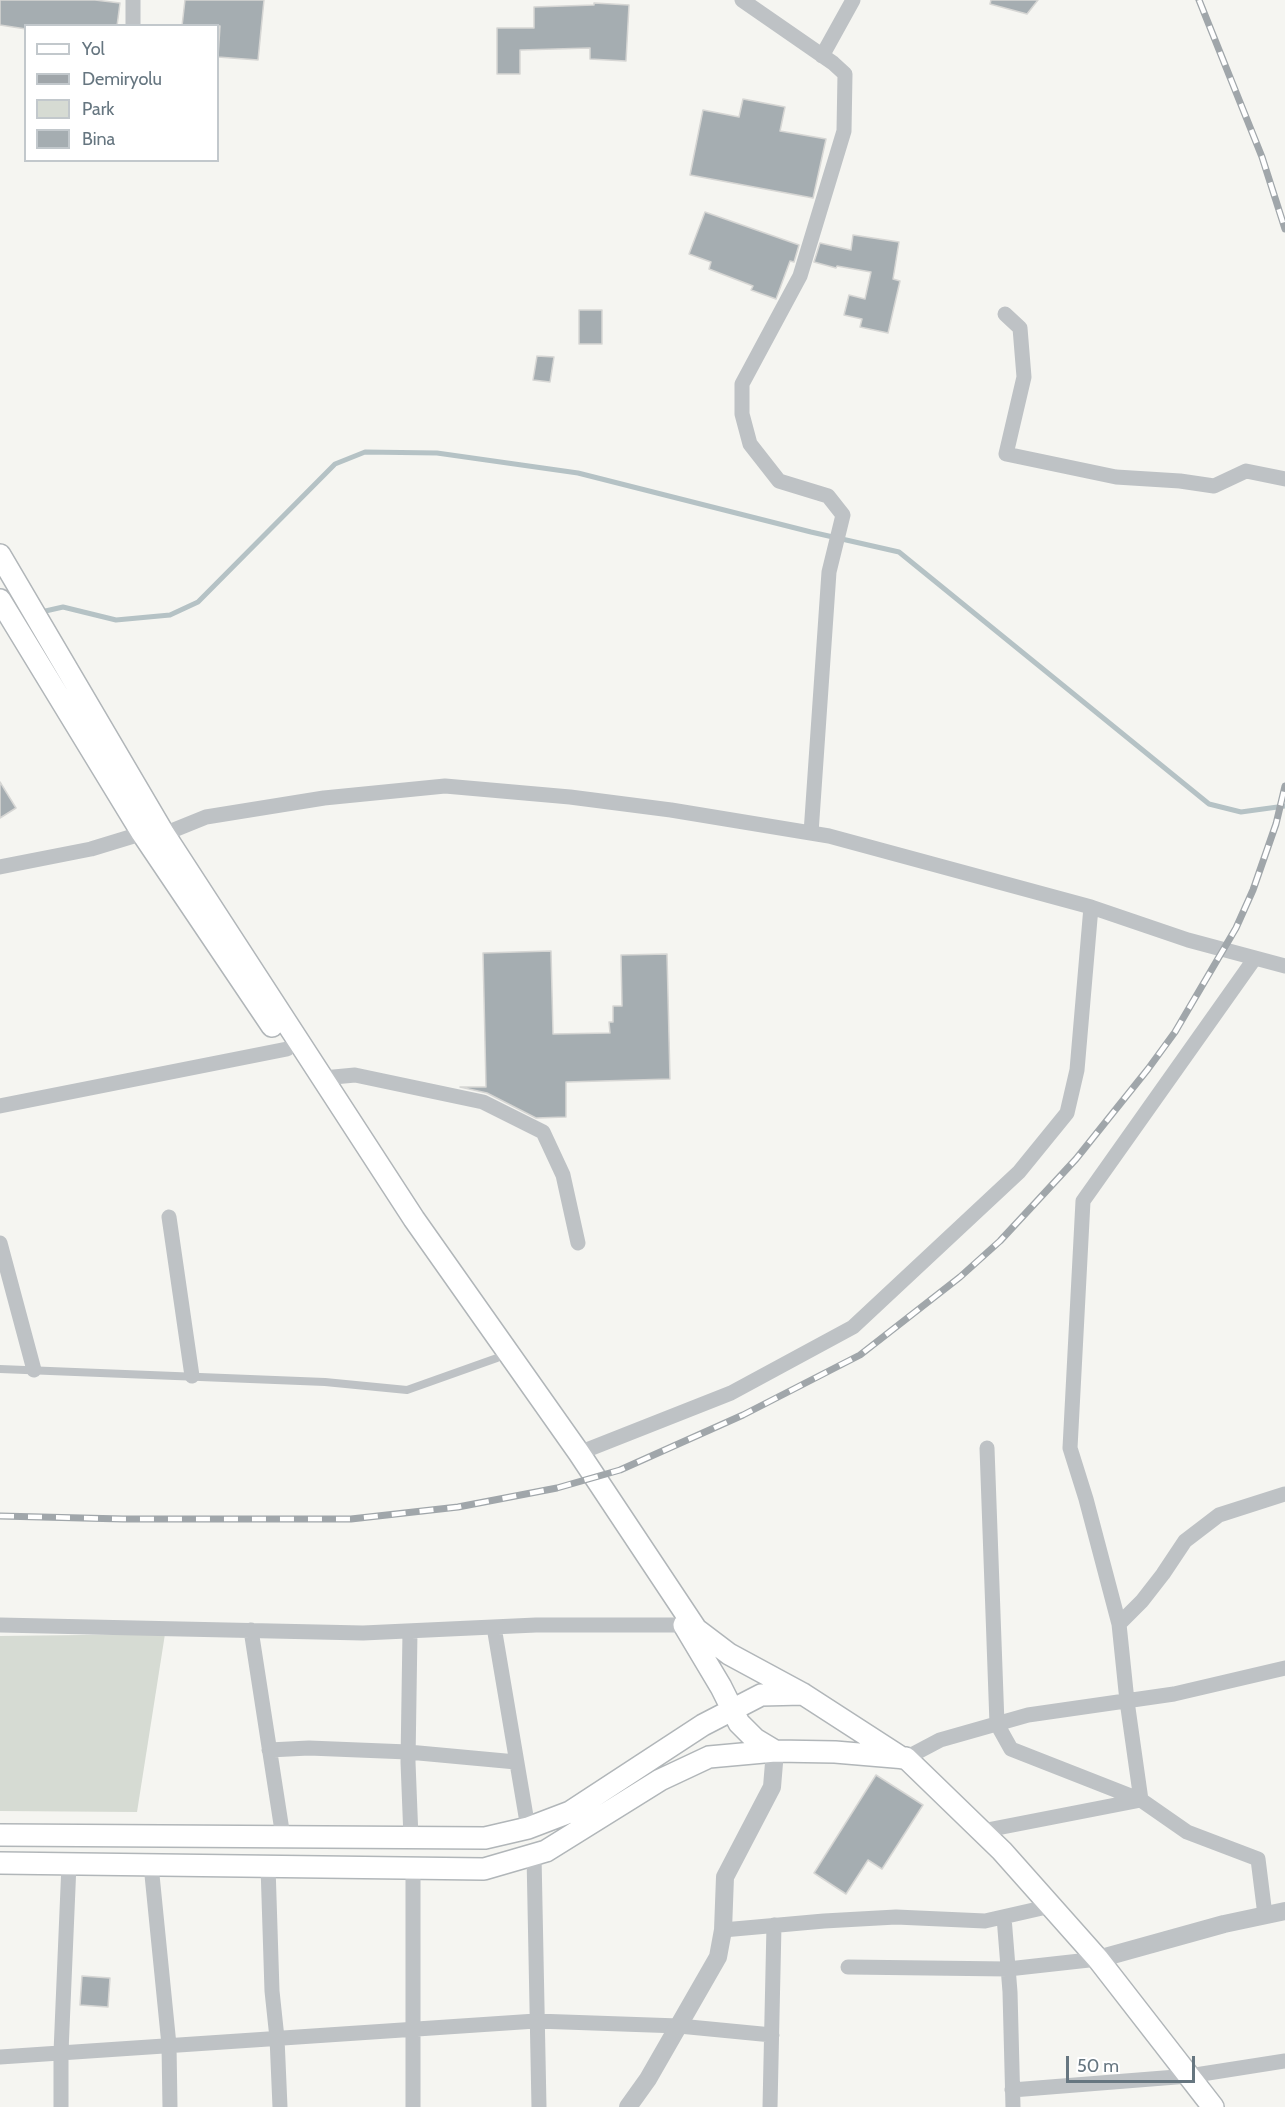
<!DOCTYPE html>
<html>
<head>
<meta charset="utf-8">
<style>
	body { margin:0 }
	#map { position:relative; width:1285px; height:2107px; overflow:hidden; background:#f5f5f1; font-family:Cabin,sans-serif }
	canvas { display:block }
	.legend { position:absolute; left:24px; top:24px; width:195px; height:138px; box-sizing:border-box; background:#fff; border:2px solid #c2c8cc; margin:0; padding:8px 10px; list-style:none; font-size:18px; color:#667680 }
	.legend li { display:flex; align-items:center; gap:12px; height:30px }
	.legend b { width:30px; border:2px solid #c2c8cc }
	.scale { position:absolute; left:1066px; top:2056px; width:129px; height:27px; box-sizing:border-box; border:3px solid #667680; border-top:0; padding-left:8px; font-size:18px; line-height:21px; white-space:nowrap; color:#667680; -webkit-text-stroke:4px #fff; paint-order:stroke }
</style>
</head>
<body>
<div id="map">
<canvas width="1285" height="2107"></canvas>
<ul class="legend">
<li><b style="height:8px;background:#fff"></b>Yol</li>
<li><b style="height:8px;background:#a0a6aa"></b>Demiryolu</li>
<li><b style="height:16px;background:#d6dbd3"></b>Park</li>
<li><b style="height:16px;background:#a5adb1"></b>Bina</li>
</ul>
<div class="scale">50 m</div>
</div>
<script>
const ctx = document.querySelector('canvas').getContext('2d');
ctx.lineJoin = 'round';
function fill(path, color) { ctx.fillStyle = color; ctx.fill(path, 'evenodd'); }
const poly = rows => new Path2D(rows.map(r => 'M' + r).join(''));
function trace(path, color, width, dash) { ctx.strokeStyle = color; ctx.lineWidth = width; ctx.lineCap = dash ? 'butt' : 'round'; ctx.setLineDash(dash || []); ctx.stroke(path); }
const green = poly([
	[165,1634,137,1812,0,1811,0,1636]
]);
const stream = poly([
	[41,612,63,607,116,620,170,615,198,602,335,464,365,452,437,453,578,473,811,532,899,552,1209,804,1241,812,1285,806]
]);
const building = poly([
	[0,0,95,0,120,3,117,26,26,26,26,29,0,25,0,0],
	[185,0,264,0,258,60,218,57,220,26,182,26,185,0],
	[991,0,1038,0,1027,14,990,4,991,0],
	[594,3,629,5,626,61,590,59,590,48,520,50,520,74,497,74,497,28,534,28,534,7,594,5,594,3],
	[743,99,785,107,780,131,826,139,813,198,690,175,703,110,739,117,743,99],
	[705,212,799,245,794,262,790,261,776,299,751,290,753,286,709,269,711,262,689,254,705,212],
	[853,235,899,242,893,279,900,281,888,333,860,327,862,319,844,315,849,295,865,299,871,272,837,266,836,268,814,262,820,243,851,250,853,235],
	[579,310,602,310,602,344,579,344,579,310],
	[537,356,554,357,550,382,533,380,537,356],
	[0,782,16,808,0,818,0,782],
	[551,951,553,1034,610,1033,609,1022,613,1022,613,1006,622,1006,621,955,667,954,670,1079,566,1082,566,1117,536,1118,487,1093,460,1087,486,1087,483,953,551,951],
	[876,1775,923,1805,882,1869,868,1860,846,1894,814,1873,876,1775],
	[82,1976,110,1978,108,2007,80,2005,82,1976]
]);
const service = poly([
	[0,1369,325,1382,407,1390,497,1358]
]);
const minor = poly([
	[133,0,133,26],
	[742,0,833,63,845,74,844,131,800,276,742,384,742,414,750,444,779,481,828,496,843,515,829,572,811,833],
	[822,56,853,0],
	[1005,314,1020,328,1024,377,1006,454,1116,477,1180,481,1214,486,1246,471,1285,479],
	[0,867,91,849,150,831,164,834,206,817,324,798,445,786,570,797,671,810,829,836,1091,907,1188,940,1285,966],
	[323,1078,355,1075,483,1102,543,1132,563,1175,578,1243],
	[0,1106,287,1049],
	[169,1217,192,1376],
	[0,1243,34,1370],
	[987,1448,997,1724,1011,1749,1141,1800,1187,1832,1258,1859,1265,1915],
	[579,1453,731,1393,853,1327,1019,1172,1067,1113,1077,1070,1091,907],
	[1119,1624,1142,1601,1163,1574,1185,1541,1219,1515,1285,1494],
	[0,1625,363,1633,536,1625,684,1625],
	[494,1627,528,1828],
	[251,1630,283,1837],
	[410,1631,408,1762,411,1838],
	[269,1750,309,1748,408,1752,516,1762],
	[906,1758,940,1740,1028,1715,1174,1694,1285,1668],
	[982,1831,1141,1800,1127,1701,1119,1624,1086,1499,1070,1448,1083,1201,1255,958],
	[534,1855,539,2107],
	[151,1865,169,2045,170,2107],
	[268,1866,272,1991,277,2038,280,2107],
	[413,1868,413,2107],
	[1004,1917,1010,1992,1013,2107],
	[723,1930,824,1921,896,1917,985,1921,1051,1906],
	[848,1967,1008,1969,1098,1959],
	[0,2057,536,2021,679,2026,772,2035],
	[1012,2090,1189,2076,1285,2061],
	[61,2107,61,2052,69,1864],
	[770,2107,774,1925]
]);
const tertiary = poly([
	[1098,1959,1224,1924,1285,1911],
	[628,2107,648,2079,718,1957,723,1930,725,1877,772,1787,775,1751]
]);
const secondary = poly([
	[0,555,164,834,414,1219,579,1453,696,1629,729,1654,803,1694,902,1758],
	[0,600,142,833,272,1026],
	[684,1625,721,1687,739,1723,755,1739,775,1751],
	[0,1835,485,1838,528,1828,570,1812,703,1725,761,1695,803,1694],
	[0,1863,484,1869,546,1851,660,1780,709,1757,775,1751,835,1752,906,1758,1002,1851,1098,1959,1213,2107]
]);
const rail = poly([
	[1199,0,1262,157,1285,229],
	[0,1516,123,1519,351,1519,458,1507,557,1488,620,1470,743,1415,860,1355,960,1277,1000,1241,1076,1159,1148,1069,1175,1032,1236,928,1253,890,1276,824,1285,786]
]);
fill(green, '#d6dbd3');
trace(stream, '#b5c2c5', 5);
fill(building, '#a5adb1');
trace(building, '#d6d6d4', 1.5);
trace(secondary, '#b1b6b9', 24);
trace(service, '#bec2c5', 8);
trace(minor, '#bec2c5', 15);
trace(tertiary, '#bec2c5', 18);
trace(secondary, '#fff', 21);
trace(rail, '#a0a6aa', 7);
trace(rail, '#fff', 4.5, [14]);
</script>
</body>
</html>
